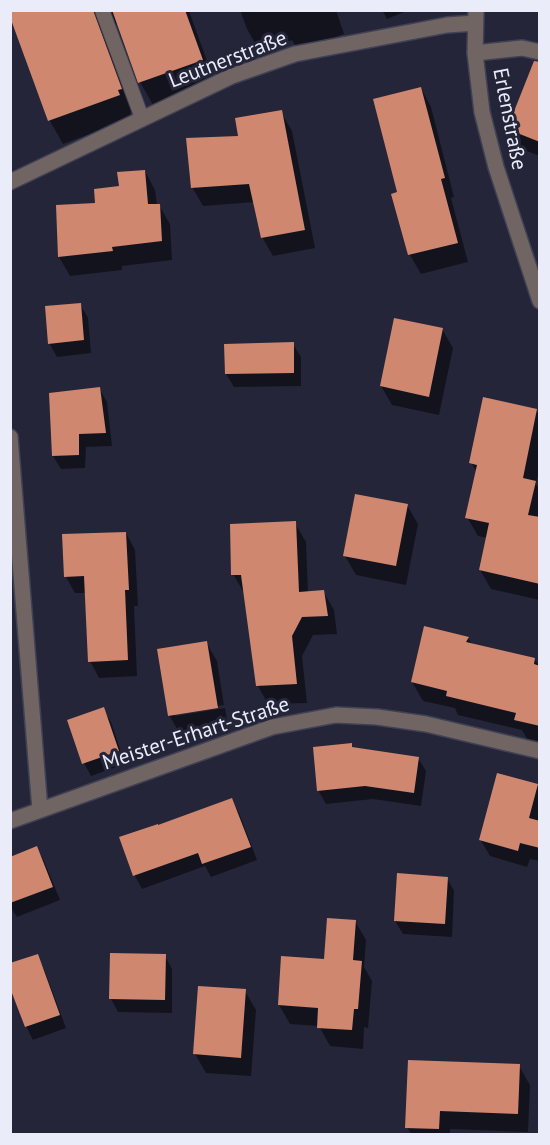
<!DOCTYPE html>
<html>
<head>
<meta charset="utf-8">
<style>
	body { margin:0 }
	#map { position:relative; width:550px; height:1145px; overflow:hidden; background:#242539; font-family:"PT Sans",sans-serif }
	canvas { display:block }
	.frame { position:absolute; inset:0; border:12px solid #ebecf9; pointer-events:none }
</style>
</head>
<body>
<div id="map">
<canvas width="550" height="1145"></canvas>
<div class="frame"></div>
</div>
<script>
const ctx = document.querySelector('canvas').getContext('2d');
ctx.lineJoin = 'round';
function fill(path, color) { ctx.fillStyle = color; ctx.fill(path, 'evenodd'); }
const poly = rows => new Path2D(rows.map(r => 'M' + r).join(''));
function trace(path, color, width, dash) { ctx.strokeStyle = color; ctx.lineWidth = width; ctx.lineCap = dash ? 'butt' : 'round'; ctx.setLineDash(dash || []); ctx.stroke(path); }
function label(font, color, halo, rows, align = 'center') {
  ctx.font = font + ' "PT Sans",sans-serif'; ctx.lineWidth = 6; ctx.setLineDash([]); ctx.textBaseline = 'middle'; ctx.strokeStyle = halo; ctx.fillStyle = color; for (const [text, x, y, turn = 0] of rows) {
    ctx.save(); ctx.translate(x, y); ctx.rotate((+turn || 0) * Math.PI / 180); ctx.textAlign = isNaN(turn) ? turn : align; if (halo) ctx.strokeText(text, 0, 0); ctx.fillText(text, 0, 0); ctx.restore();
  }
}
const shadow = poly([
	[10,10,191,10,189,11,215,83,153,105,140,82,119,25,113,24,133,112,130,113,132,118,63,144,50,121],
	[240,10,336,10,344,34,298,51,292,40,260,52,247,29],
	[382,10,409,10,387,19],
	[540,83,540,156,519,148,508,129],
	[421,88,431,107,454,197,451,198,468,262,421,274,410,255,393,195,399,193],
	[281,112,292,131,315,248,273,256,262,237,255,202,203,206,192,187,240,137],
	[145,171,155,190,157,205,159,205,170,224,172,260,122,266,122,270,70,276,59,257,58,206,96,204],
	[80,304,88,318,91,353,57,357,49,343],
	[442,329,453,348,439,415,392,405,381,386],
	[293,344,301,357,301,386,234,387,226,374],
	[99,388,107,402,112,446,86,447,85,468,61,469,53,456],
	[536,410,540,416,540,467,536,484,540,490,540,600,491,589,480,570,487,538,478,536,467,517,477,472,471,463],
	[407,505,418,524,406,585,356,575,345,556],
	[295,523,306,542,308,592,323,591,334,610,337,634,313,635,302,656,307,703,268,704,258,686,244,593,233,574],
	[126,533,135,550,138,606,134,606,137,676,99,678,90,661,87,593,75,593,66,577],
	[468,638,472,644,534,659,540,667,540,742,527,739,522,730,458,715,455,708,423,701,412,682],
	[206,642,217,661,224,705,175,713,175,716,225,708,228,727,180,734,169,715],
	[103,709,111,722,125,764,91,776,84,763],
	[351,745,353,749,418,758,426,771,421,806,373,799,326,804,318,790],
	[537,786,540,790,540,861,530,859,527,867,490,856,480,839],
	[232,800,239,813,257,860,211,877,205,866,142,889,135,876,121,838],
	[37,848,44,861,60,900,17,917,10,906,10,858],
	[447,878,454,891,452,937,403,934,395,921],
	[355,921,366,940,364,967,372,981,368,1028,364,1027,363,1049,330,1046,319,1026,290,1024,279,1005,326,961],
	[37,955,44,969,66,1028,33,1040,26,1026],
	[111,955,165,956,172,969,172,1013,118,1012,111,999],
	[245,991,256,1010,251,1076,206,1073,195,1054],
	[519,1066,530,1085,528,1132,450,1129,450,1134,411,1134,407,1127]
]);
const building = poly([
	[10,10,93,10,122,89,118,90,120,95,48,121,10,17],
	[112,10,185,10,203,60,138,83],
	[534,61,540,62,540,142,507,129],
	[421,87,445,178,441,179,458,243,408,255,391,194,397,192,373,99],
	[282,110,305,230,261,238,249,184,191,188,186,138,238,136,235,118],
	[145,170,148,204,160,204,162,241,112,247,113,251,58,257,56,205,95,203,94,189,119,186,117,172],
	[81,303,84,340,48,344,45,306],
	[394,318,443,328,429,397,380,386],
	[294,342,294,373,225,374,224,344],
	[100,387,106,433,79,434,79,455,52,456,49,393],
	[483,397,537,409,523,478,536,481,528,515,540,517,540,584,479,570,489,523,465,518,477,465,469,463],
	[355,494,408,504,396,566,343,556],
	[296,521,299,592,324,590,328,616,302,617,292,636,297,684,256,686,241,575,231,575,230,524],
	[126,532,129,590,125,590,128,660,88,662,84,576,64,577,62,534],
	[424,626,469,637,466,642,535,658,534,664,540,666,540,726,514,720,516,713,446,696,447,691,411,682],
	[207,641,218,708,168,716,157,649],
	[104,707,119,751,82,764,67,720],
	[352,743,352,747,419,757,414,793,365,786,317,791,313,747],
	[497,773,538,784,529,818,540,821,540,848,520,843,518,851,479,840],
	[232,798,251,847,202,864,198,853,133,876,119,837,158,824,158,825],
	[37,846,53,887,10,903,10,857],
	[397,873,448,877,445,924,394,921],
	[327,918,356,920,353,960,362,961,358,1009,354,1009,352,1030,317,1028,318,1008,278,1005,281,956,324,959],
	[110,953,166,954,165,1000,109,999],
	[38,954,60,1015,25,1027,10,988,10,963],
	[198,986,246,989,241,1058,193,1054],
	[408,1060,520,1064,518,1114,440,1111,439,1129,405,1128]
]);
const service = poly([
	[102,10,142,118]
]);
const minor = poly([
	[476,10,475,53,482,112,496,167,540,301],
	[475,53,522,48,540,52],
	[10,182,232,76,295,54,447,25,475,23],
	[10,437,40,810],
	[10,821,272,727,336,715,377,717,426,724,540,751]
]);
const streetNames = [
	["Leutnerstraße",228,60,-21],
	["Erlenstraße",509,119,79],
	["Meister-Erhart-Straße",196,734,-18]
];
fill(shadow, '#0007');
fill(building, '#d0876f');
trace(service, '#404154', 16);
trace(minor, '#404154', 18);
trace(service, '#716563', 14);
trace(minor, '#716563', 15);
label('21px', '#ebecf9', '#242539', streetNames);
</script>
</body>
</html>
